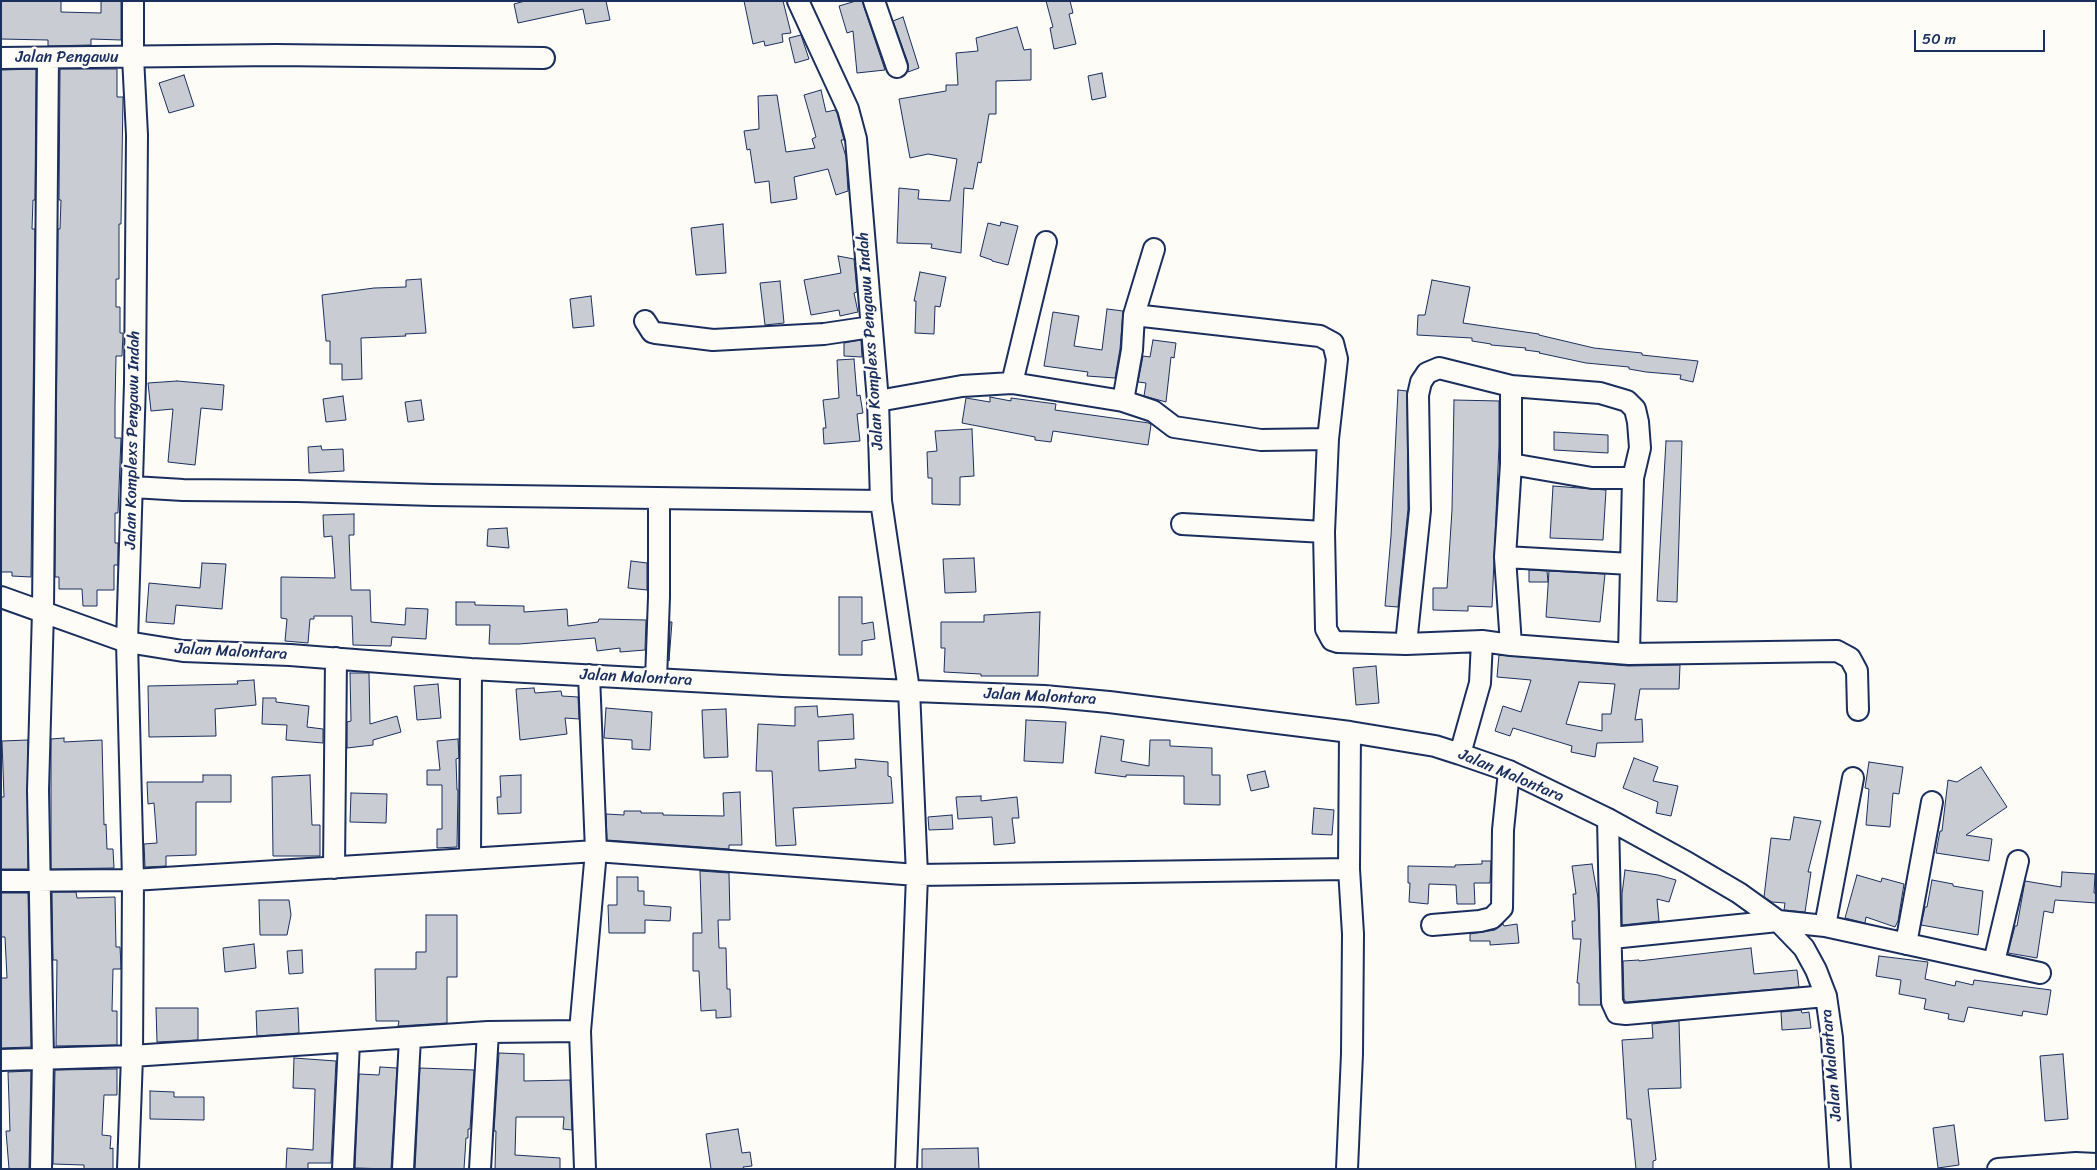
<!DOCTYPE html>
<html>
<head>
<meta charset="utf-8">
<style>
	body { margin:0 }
	#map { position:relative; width:2097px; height:1170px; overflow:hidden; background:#fdfcf7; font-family:Sriracha,sans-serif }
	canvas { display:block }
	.frame { position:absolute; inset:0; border:2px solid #1b2f5e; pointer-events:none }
	.scale { position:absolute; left:1914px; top:30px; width:131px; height:22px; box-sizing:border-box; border:2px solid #1b2f5e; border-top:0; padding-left:6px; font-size:15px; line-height:18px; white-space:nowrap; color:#1b2f5e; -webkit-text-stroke:4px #fdfcf7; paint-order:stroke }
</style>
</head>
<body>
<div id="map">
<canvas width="2097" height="1170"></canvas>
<div class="frame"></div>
<div class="scale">50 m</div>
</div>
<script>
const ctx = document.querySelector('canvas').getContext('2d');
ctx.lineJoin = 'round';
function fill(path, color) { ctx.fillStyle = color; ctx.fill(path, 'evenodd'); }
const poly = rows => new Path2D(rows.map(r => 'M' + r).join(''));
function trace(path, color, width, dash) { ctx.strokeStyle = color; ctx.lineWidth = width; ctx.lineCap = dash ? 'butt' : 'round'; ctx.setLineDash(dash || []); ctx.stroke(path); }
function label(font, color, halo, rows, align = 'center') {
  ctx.font = font + ' Sriracha,sans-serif'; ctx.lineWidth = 5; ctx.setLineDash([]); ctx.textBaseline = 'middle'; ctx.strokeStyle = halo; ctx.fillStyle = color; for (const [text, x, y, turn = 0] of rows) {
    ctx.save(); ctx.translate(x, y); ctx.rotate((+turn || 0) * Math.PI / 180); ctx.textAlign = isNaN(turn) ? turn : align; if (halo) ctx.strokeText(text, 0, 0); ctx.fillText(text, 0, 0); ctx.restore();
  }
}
const building = poly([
	[1,1,61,1,61,12,101,13,101,1,121,1,121,40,91,39,91,45,48,46,48,40,1,39,1,1],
	[525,1,606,1,610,20,586,24,583,9,518,23,514,4,525,1],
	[744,1,783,1,791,33,782,34,783,42,765,46,764,41,753,44,744,1],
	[856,1,862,1,885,70,857,73,853,31,847,33,839,6,856,1],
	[1046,1,1070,1,1073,13,1069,14,1076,44,1054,49,1050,28,1053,27,1046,1],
	[903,17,919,68,908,72,908,63,893,21,903,17],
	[1017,27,1024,50,1031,49,1031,80,996,81,996,114,989,114,981,163,978,162,973,189,964,188,961,253,931,248,932,244,897,243,899,188,919,190,918,199,950,201,957,159,928,154,910,158,899,99,946,91,946,85,958,85,956,53,978,51,976,38,1017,27],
	[801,35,809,59,795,63,789,38,801,35],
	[36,69,35,200,33,200,32,229,35,229,31,577,12,576,12,572,1,572,1,70,36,69],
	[60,69,117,69,117,97,123,97,121,224,119,224,119,279,116,279,116,307,120,307,120,333,123,333,122,356,116,356,115,406,115,438,121,438,118,513,115,513,115,543,118,543,118,565,114,565,114,590,97,590,97,606,83,606,82,589,59,589,59,577,55,577,58,229,60,229,61,200,59,200,60,69],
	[1102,73,1106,97,1092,100,1088,76,1102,73],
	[184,75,194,106,169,113,159,83,184,75],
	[821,90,826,112,835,110,837,113,844,140,841,140,846,157,848,191,836,195,828,169,794,177,797,199,771,203,769,181,755,183,750,149,747,150,744,131,759,129,758,96,777,95,786,152,815,148,812,139,816,137,804,95,821,90],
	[1001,222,1018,226,1008,265,992,261,992,260,980,256,988,223,1000,226,1001,222],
	[723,224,726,273,696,275,691,228,723,224],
	[838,256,854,259,857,292,854,293,858,312,840,316,839,310,811,315,804,280,841,273,838,256],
	[920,272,946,277,940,307,935,306,934,334,915,333,916,301,914,301,920,272],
	[421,279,426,333,405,334,406,336,361,338,362,379,342,380,342,364,330,364,330,341,326,341,322,295,374,288,406,287,406,280,421,279],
	[1432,280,1470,287,1463,323,1539,334,1539,335,1594,348,1642,353,1642,355,1698,361,1693,382,1680,379,1681,375,1646,372,1629,369,1629,367,1586,363,1539,353,1540,352,1525,350,1526,348,1491,345,1491,344,1472,341,1472,338,1417,335,1418,315,1425,315,1432,280],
	[780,281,784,323,765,325,760,283,780,281],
	[591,296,594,326,573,328,570,299,591,296],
	[1107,309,1123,311,1120,349,1115,378,1087,376,1088,372,1044,366,1053,312,1079,316,1074,346,1102,350,1107,309],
	[861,340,862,357,844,356,844,343,861,340],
	[1153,340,1176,343,1174,358,1171,357,1166,402,1144,396,1146,383,1138,382,1143,356,1150,357,1153,340],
	[854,359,857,396,860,395,863,413,857,414,860,441,824,444,823,428,826,428,823,400,839,398,837,360,854,359],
	[177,381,224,385,222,410,201,408,195,465,168,462,173,409,151,411,148,383,177,381],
	[1398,390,1407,391,1408,509,1398,607,1385,606,1391,536,1398,390],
	[343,396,346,420,326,422,323,399,343,396],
	[990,397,1011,401,1011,398,1056,404,1055,410,1149,423,1151,425,1148,445,1053,431,1051,442,1035,440,1035,437,962,423,966,398,990,402,990,397],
	[421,400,424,420,408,422,405,402,421,400],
	[1454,400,1499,401,1499,445,1492,607,1468,606,1468,611,1433,610,1433,588,1447,588,1452,510,1454,400],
	[972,429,974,476,960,477,960,505,932,504,932,478,928,478,927,452,937,451,935,431,972,429],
	[1554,432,1608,435,1608,453,1554,450,1554,432],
	[1666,441,1682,441,1677,602,1657,601,1666,441],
	[321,446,322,450,343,449,344,471,309,473,308,447,321,446],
	[1553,486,1606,490,1603,540,1550,538,1553,486],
	[354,514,354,535,349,535,351,590,370,590,371,622,405,625,406,608,428,609,426,639,392,637,391,646,353,645,352,616,314,616,314,619,310,619,308,643,285,641,287,619,281,618,281,577,335,578,332,536,324,537,323,515,354,514],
	[507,528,509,548,487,546,488,529,507,528],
	[974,558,976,592,945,593,943,559,974,558],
	[631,561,647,563,647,590,628,588,631,561],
	[202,563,226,564,222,609,176,605,174,624,146,622,149,583,200,588,202,563],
	[1529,570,1547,571,1548,582,1529,582,1529,570],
	[1549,571,1605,574,1600,622,1546,617,1549,571],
	[839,597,862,597,862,624,873,622,875,639,862,641,862,655,839,655,839,597],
	[456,602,475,602,475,605,524,606,524,612,567,609,568,626,598,622,599,619,646,620,645,650,620,652,620,648,597,651,595,638,519,644,489,644,490,625,456,625,456,602],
	[1040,612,1038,676,981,676,981,674,944,672,945,648,941,648,941,622,984,622,984,615,1040,612],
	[670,622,672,622,669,661,670,622],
	[1499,655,1628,666,1680,665,1679,689,1640,689,1635,720,1642,719,1643,742,1597,743,1595,757,1571,752,1572,746,1513,728,1510,736,1495,731,1503,706,1521,712,1531,680,1497,677,1499,655],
	[1579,682,1615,684,1611,714,1602,714,1602,731,1566,724,1579,682],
	[1376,666,1379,703,1356,705,1353,668,1376,666],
	[350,673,369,673,370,724,397,716,401,732,373,740,373,745,347,748,347,722,351,721,350,673],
	[254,680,256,705,215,709,216,736,149,737,148,686,238,684,237,681,254,680],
	[438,684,441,718,417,720,414,686,438,684],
	[534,688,535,693,561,691,562,696,578,697,579,719,565,718,567,734,520,740,516,689,534,688],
	[263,698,276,698,276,702,309,706,307,727,323,729,323,743,286,740,287,725,262,724,263,698],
	[817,706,818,717,853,714,854,739,818,741,819,771,856,768,855,759,888,762,888,776,891,777,893,803,793,808,796,845,776,846,772,771,756,771,758,724,795,726,795,707,817,706],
	[606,708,652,712,650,750,632,749,632,740,604,738,606,708],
	[726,709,728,757,704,758,702,710,726,709],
	[1026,720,1066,722,1063,763,1024,761,1026,720],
	[1101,736,1124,740,1121,761,1149,766,1150,740,1170,740,1170,746,1212,748,1212,775,1220,775,1220,805,1184,804,1184,776,1126,775,1126,777,1095,773,1101,736],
	[64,738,64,742,102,740,104,825,106,824,107,849,113,849,114,868,51,869,51,739,64,738],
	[458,739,459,758,456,759,457,790,458,790,457,847,437,848,437,829,442,829,442,785,427,785,427,770,440,770,437,741,458,739],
	[28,740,28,869,1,869,1,797,4,797,2,741,28,740],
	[1634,758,1658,767,1653,781,1678,786,1671,816,1656,813,1658,802,1623,788,1634,758],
	[1869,762,1903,767,1899,794,1893,793,1890,827,1866,825,1869,789,1865,788,1869,762],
	[1981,767,2007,807,1966,835,1992,839,1989,861,1936,853,1940,831,1942,831,1948,780,1957,782,1981,767],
	[1265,771,1269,787,1251,791,1247,775,1265,771],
	[203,775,231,775,231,802,196,802,196,855,166,856,166,866,145,867,144,844,157,843,154,803,148,804,147,782,203,782,203,775],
	[310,775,312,825,320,825,320,856,273,856,272,777,310,775],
	[521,775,521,813,498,814,497,797,501,797,500,776,521,775],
	[740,792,742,845,729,845,729,849,607,840,606,814,624,815,624,811,641,811,641,813,663,813,663,815,724,816,723,793,740,792],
	[351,793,387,794,386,823,350,822,351,793],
	[981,796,981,801,1017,797,1019,818,1012,818,1015,843,994,845,992,817,958,819,956,797,981,796],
	[1314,808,1334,810,1332,835,1312,834,1314,808],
	[952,815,953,829,929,830,928,817,952,815],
	[1794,817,1821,821,1808,872,1811,872,1805,912,1784,910,1785,903,1772,902,1764,897,1771,838,1790,840,1794,817],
	[1482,861,1491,861,1490,883,1474,883,1475,904,1457,904,1456,885,1429,884,1428,904,1409,902,1410,883,1408,883,1408,866,1455,867,1455,865,1482,864,1482,861],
	[1592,864,1598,898,1601,1005,1579,1005,1579,983,1577,983,1581,939,1573,939,1572,921,1575,921,1573,894,1576,894,1572,866,1592,864],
	[1625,870,1658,875,1676,880,1669,902,1657,899,1659,921,1622,925,1622,894,1625,870],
	[700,871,729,873,730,920,718,920,719,948,726,948,727,989,730,989,731,1017,716,1018,716,1010,701,1011,699,971,693,971,693,933,702,933,700,871],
	[2062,872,2095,874,2094,893,2096,893,2096,903,2055,900,2053,913,2044,911,2037,958,2008,953,2015,926,2017,926,2025,881,2061,887,2062,872],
	[1857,875,1881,882,1882,878,1904,884,1898,921,1895,927,1866,917,1865,923,1845,918,1857,875],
	[617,877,638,877,638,891,644,891,644,905,671,907,670,921,645,920,645,933,609,933,608,905,617,905,617,877],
	[1932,880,1953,884,1953,886,1983,891,1978,935,1921,925,1925,907,1927,907,1932,880],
	[52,892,76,892,77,898,115,897,116,947,120,947,121,966,121,969,113,969,112,1011,117,1011,117,1045,56,1046,57,960,53,960,52,892],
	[1,893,28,893,31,1047,1,1048,1,978,7,978,5,937,1,937,1,893],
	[259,900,289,900,291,915,287,935,260,935,259,900],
	[426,915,457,915,457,977,447,977,447,1023,398,1026,399,1021,376,1021,375,969,416,969,416,952,426,952,426,915],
	[1503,924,1504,926,1517,924,1519,943,1490,945,1490,941,1470,941,1470,934,1495,930,1503,924],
	[254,944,256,968,225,972,223,948,254,944],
	[1751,948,1754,974,1797,970,1799,987,1626,1002,1624,999,1623,961,1639,960,1639,961,1751,948],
	[302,950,303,973,289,974,287,951,302,950],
	[1879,956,1928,962,1925,979,1955,986,1956,981,1973,985,1974,980,2051,990,2047,1015,2023,1011,2022,1016,1968,1007,1964,1022,1948,1019,1949,1014,1924,1009,1926,999,1899,994,1901,980,1876,976,1879,956],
	[156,1008,198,1008,198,1040,157,1042,156,1008],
	[298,1008,299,1033,257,1036,256,1011,298,1008],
	[1801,1010,1802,1013,1809,1012,1811,1028,1782,1030,1781,1012,1801,1010],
	[1679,1021,1681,1088,1648,1089,1656,1160,1653,1161,1653,1169,1636,1169,1631,1119,1627,1119,1622,1040,1653,1038,1652,1024,1679,1021],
	[499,1053,524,1054,524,1081,570,1080,572,1130,563,1129,564,1117,516,1117,515,1155,560,1158,560,1169,495,1169,496,1131,494,1131,499,1053],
	[2063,1054,2068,1119,2045,1121,2040,1056,2063,1054],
	[294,1058,336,1061,331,1163,308,1163,308,1169,286,1169,287,1148,313,1150,315,1091,315,1089,293,1088,294,1058],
	[380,1067,397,1068,391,1169,355,1168,359,1074,379,1075,380,1067],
	[420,1068,474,1070,470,1129,468,1129,468,1138,466,1138,464,1169,415,1169,420,1068],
	[117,1069,117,1095,104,1095,102,1135,111,1136,110,1149,113,1148,113,1169,84,1169,84,1165,53,1164,55,1070,117,1069],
	[31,1071,29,1169,9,1169,6,1131,10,1131,8,1072,31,1071],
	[150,1091,174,1092,174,1097,204,1097,204,1120,150,1119,150,1091],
	[1954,1125,1959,1165,1938,1168,1933,1128,1954,1125],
	[738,1129,742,1153,750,1152,752,1166,743,1167,744,1169,711,1169,706,1134,738,1129],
	[978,1148,979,1169,922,1169,922,1149,978,1148]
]);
const street = poly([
	[874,1,897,67],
	[1,58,276,55,544,58],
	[1134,315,1320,336,1333,343,1337,359,1328,439,1324,532,1326,629,1332,640,1338,642,1406,644,1482,641,1511,645,1629,654,1837,651,1850,658,1857,671,1858,710],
	[645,321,652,332,656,333,713,340,824,334,871,327],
	[1012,383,1046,242],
	[878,401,962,386,1012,383,1123,401,1153,411,1174,427,1261,440,1328,439],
	[1123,401,1132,350,1134,315,1154,249],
	[1511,464,1592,478,1633,478],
	[133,487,183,490,297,491,433,495,881,501],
	[1182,524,1324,532],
	[1505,557,1631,564],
	[1,597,127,642,183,651,290,655,471,669,783,686,1044,696,1109,702,1350,732,1435,746,1460,754,1509,771,1608,819,1688,863,1739,893,1778,921,1804,948,1816,970,1826,996,1832,1038,1840,1169],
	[1406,644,1420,510,1418,395,1421,382,1427,373,1439,368,1511,386,1600,393,1627,401,1635,409,1638,422,1640,448,1633,478,1629,654],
	[1511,645,1505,557,1511,464,1511,386],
	[656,679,659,597,659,499],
	[1460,754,1480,683,1482,641],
	[1608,819,1612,1002,1617,1013,1626,1014,1826,996],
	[470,859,471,669],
	[334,868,336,658],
	[1,881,133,880,596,851,917,875,909,690,881,501,878,401,856,139,848,109,798,1],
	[1432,925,1480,921,1492,918,1502,908,1503,830,1509,771],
	[1825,926,1853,778],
	[1612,938,1778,921,1825,926,2040,973],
	[1906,944,1932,802],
	[1994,962,2018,861],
	[1,1060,132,1056,488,1032,580,1031],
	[41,1169,43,1058,38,790,43,611,48,58],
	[128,1169,132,1056,133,880,127,642,135,383,137,135,133,57,133,1],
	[343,1169,349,1042],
	[403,1169,410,1038],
	[480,1169,488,1032],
	[585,1169,580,1031,596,851,589,675],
	[906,1169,917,875,1349,869],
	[1347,1169,1352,1054,1353,934,1349,869,1350,732],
	[1998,1169,2076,1163,2096,1164]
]);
const streetNames = [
	["Jalan Pengawu",67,58],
	["Jalan Komplexs Pengawu Indah",871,341,-94],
	["Jalan Komplexs Pengawu Indah",133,440,-89],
	["Jalan Malontara",231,652,3],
	["Jalan Malontara",636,678,3],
	["Jalan Malontara",1040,697,3],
	["Jalan Malontara",1511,776,23],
	["Jalan Malontara",1832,1065,-95]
];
fill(building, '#c9ccd3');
trace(building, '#1b2f5e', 1);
trace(street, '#1b2f5e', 24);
trace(street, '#fdfcf7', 20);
label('16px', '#1b2f5e', '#fdfcf7', streetNames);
</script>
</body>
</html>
